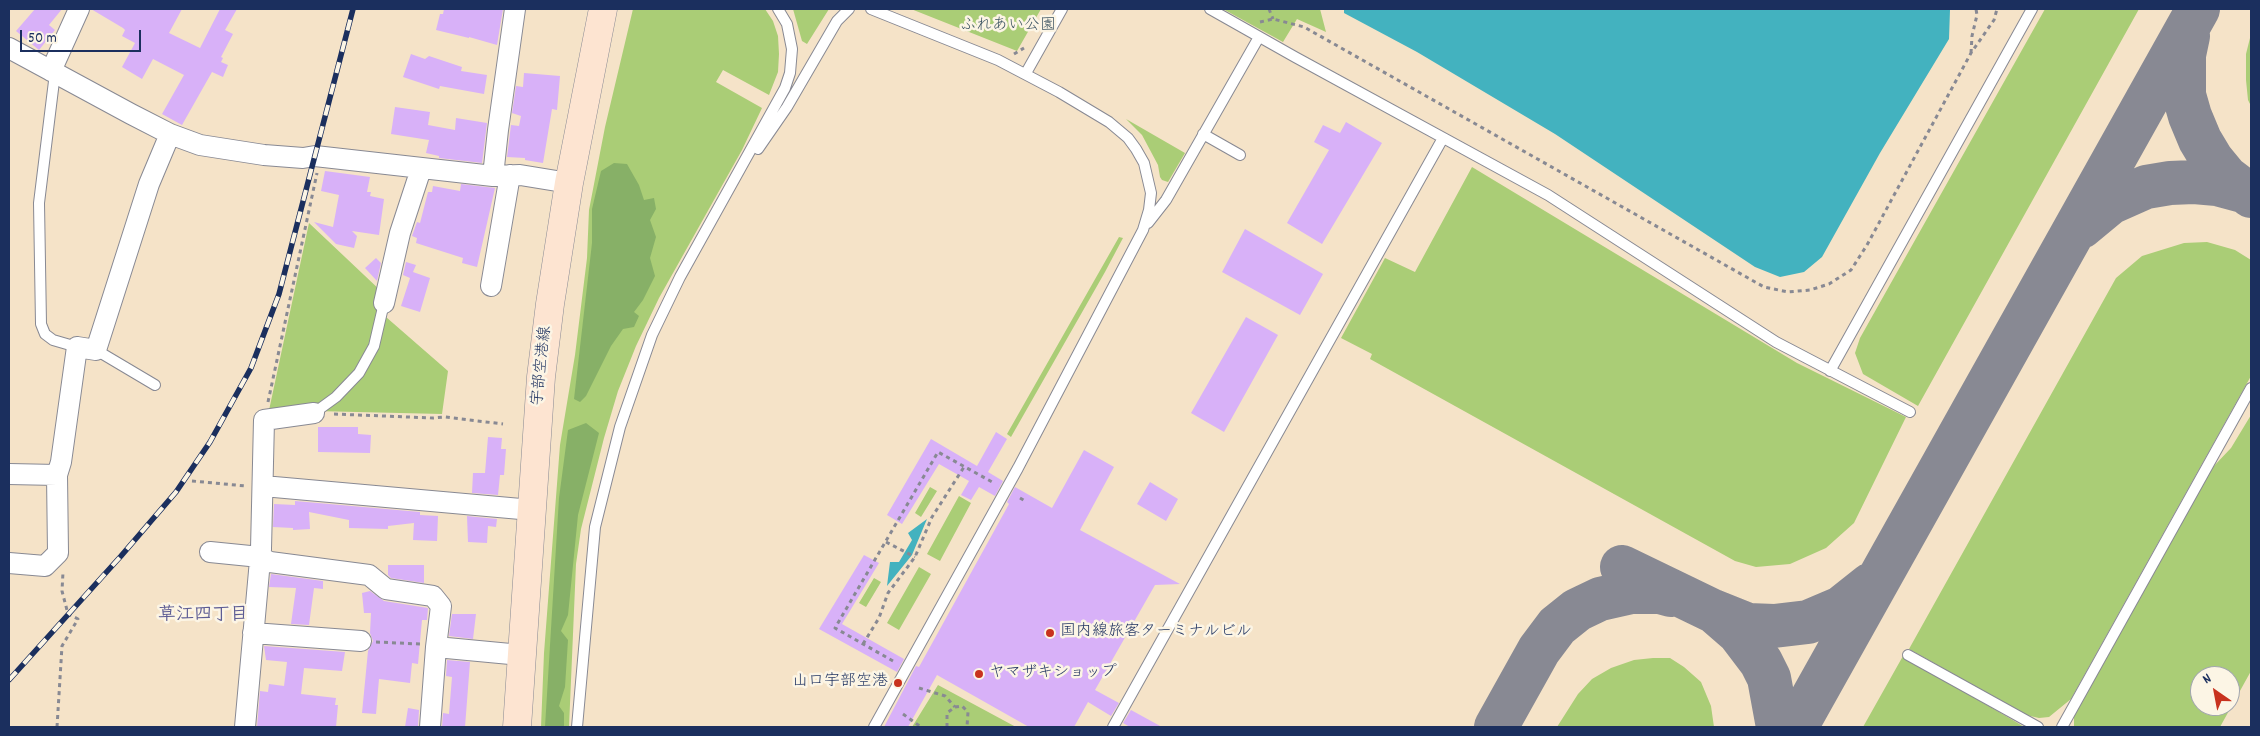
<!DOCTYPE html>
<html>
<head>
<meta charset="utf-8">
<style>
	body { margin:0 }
	#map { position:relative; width:2260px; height:736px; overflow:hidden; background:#f5e3c8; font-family:Dekko,sans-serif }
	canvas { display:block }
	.frame { position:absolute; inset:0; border:10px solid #1b2f5e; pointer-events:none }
	.north { position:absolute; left:2190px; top:666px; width:50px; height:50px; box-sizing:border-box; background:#fcf5e5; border:1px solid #a2a6af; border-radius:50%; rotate:327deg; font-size:14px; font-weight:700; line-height:20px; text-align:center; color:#1b2f5e }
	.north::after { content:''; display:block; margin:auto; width:18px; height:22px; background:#c8321e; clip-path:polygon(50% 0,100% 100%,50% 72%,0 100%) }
	.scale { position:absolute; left:20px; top:30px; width:121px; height:22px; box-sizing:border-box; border:2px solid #1b2f5e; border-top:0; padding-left:6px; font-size:15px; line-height:18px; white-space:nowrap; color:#1b2f5e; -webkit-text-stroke:4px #fcf5e5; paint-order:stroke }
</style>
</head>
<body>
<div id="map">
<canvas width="2260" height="736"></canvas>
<div class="frame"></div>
<div class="north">N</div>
<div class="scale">50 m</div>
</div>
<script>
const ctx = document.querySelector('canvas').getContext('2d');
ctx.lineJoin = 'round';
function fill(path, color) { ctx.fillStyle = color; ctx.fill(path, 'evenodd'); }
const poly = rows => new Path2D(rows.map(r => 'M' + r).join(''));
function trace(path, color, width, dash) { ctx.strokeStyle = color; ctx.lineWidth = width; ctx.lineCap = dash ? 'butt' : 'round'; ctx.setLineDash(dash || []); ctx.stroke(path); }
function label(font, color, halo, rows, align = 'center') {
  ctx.font = font + ' Dekko,"Klee One",sans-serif'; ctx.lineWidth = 5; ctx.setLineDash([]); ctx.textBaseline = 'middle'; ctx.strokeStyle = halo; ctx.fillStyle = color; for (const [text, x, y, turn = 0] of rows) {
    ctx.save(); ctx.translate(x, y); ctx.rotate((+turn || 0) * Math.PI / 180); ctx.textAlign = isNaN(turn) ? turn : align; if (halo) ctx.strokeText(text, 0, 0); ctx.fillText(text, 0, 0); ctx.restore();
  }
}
const green = poly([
	[633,9,765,9,773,21,778,36,779,54,778,72,769,95,723,70,716,82,762,108,742,150,659,298,636,346,618,391,604,438,581,529,576,564,569,727,541,727,544,653,560,445,575,355,587,258,589,210,605,127],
	[793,9,829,9,807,44,802,41],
	[911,9,1041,9,1017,51],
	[1223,9,1320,9,1326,32,1297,19,1283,42],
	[2045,9,2139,9,1918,406,1863,374,1855,353,1860,338],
	[2251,34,2251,106,2248,100,2246,80,2246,54],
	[1126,119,1185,153,1168,182,1162,180,1160,177,1158,165,1142,135],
	[1472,167,1797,363,1906,417,1854,523,1826,548,1790,564,1756,567,1735,561,1370,359,1372,354,1341,338,1385,258,1415,272],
	[309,223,382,292,386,317,448,371,442,414,315,411,268,415],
	[1119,237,1123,238,1105,272,1011,437,1007,434],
	[2207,242,2235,250,2251,260,2251,376,2071,699,2049,717,2039,718,2026,715,1909,649,2116,278,2142,256,2184,243],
	[2251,415,2251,671,2220,727,2074,727,2074,714,2212,468,2231,448],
	[2200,676,2230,676,2230,706,2200,706],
	[930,487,937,491,921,517,915,513],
	[959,496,971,503,940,561,927,554],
	[919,567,931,574,899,630,887,623],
	[874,578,881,582,866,607,859,603],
	[1903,656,2016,722,2024,727,1863,727],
	[1653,658,1670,658,1684,667,1701,682,1711,706,1714,727,1557,727,1578,694,1592,679,1611,668,1634,660],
	[938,685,1016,727,912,727]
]);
const forest = poly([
	[614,163,627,164,639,185,644,200,654,198,656,209,650,220,656,237,650,258,655,276,643,300,634,312,639,316,634,327,623,329,611,346,586,396,580,402,574,399,592,243,592,209,601,171],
	[586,423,599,433,578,515,568,615,561,631,568,640,565,687,559,706,564,713,564,727,545,727,559,498,568,430]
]);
const water = poly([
	[1344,9,1950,9,1950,10,1949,39,1880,153,1822,257,1804,272,1780,277,1755,267,1555,134,1417,52,1344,13],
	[927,519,912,555,887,586,890,562,899,562,912,540,908,533]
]);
const taxiway = poly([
	[2188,36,2184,55,2184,95,2190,116,2200,140,2212,160,2226,177,2251,196],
	[2081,227,2110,203,2146,187,2170,183,2194,182,2217,184,2243,191],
	[1622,567,1713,611,1748,625,1774,626,1808,622,1841,608,1870,585],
	[1716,613,1739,633,1761,662,1769,678,1778,727],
	[1496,727,1539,650,1557,626,1577,610,1600,599,1631,592,1660,592,1671,595],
	[1796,727,2198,9]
]);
const building = poly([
	[35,9,62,9,49,25,55,30,39,50,16,31],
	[91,9,182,9,169,33,200,48,220,9,237,9,225,30,233,34,221,57,223,58,221,62,228,65,223,77,212,72,182,125,162,114,184,75,153,59,142,79,122,67,135,43,122,36,125,30,123,28],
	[444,9,503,9,497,45,469,37,469,38,436,30,440,14,443,14],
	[411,54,425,59,429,56,462,67,461,71,487,75,484,94,440,86,439,89,403,77],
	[524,73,560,76,557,110,552,109,543,163,525,160,525,158,507,157,511,125,519,126,521,116,512,113,516,86,523,87],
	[395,107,430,112,428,125,455,130,456,118,487,123,482,163,439,158,439,156,426,153,429,140,391,134],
	[1346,122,1382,143,1322,244,1287,223,1329,150,1314,142,1323,125,1340,133],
	[325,171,370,177,367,192,371,192,370,196,384,199,379,235,352,231,357,236,354,248,336,244,314,222,333,227,339,195,321,191],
	[461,184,495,188,477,267,462,263,463,258,416,243,417,238,412,236,417,222,420,223,428,192,432,192,433,186,460,191],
	[1245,229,1323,274,1300,315,1222,272],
	[376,258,381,263,377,281,365,268],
	[406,262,416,265,413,272,430,278,420,312,401,306,410,278,403,275],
	[1246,317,1278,335,1224,432,1191,413],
	[318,427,358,427,358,434,371,435,370,453,318,452],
	[996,432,1007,439,988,472,1003,481,995,496,979,487,971,500,961,495,969,481,939,464,902,524,887,515,931,439,977,466],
	[488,437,502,438,501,449,506,449,504,475,500,475,498,495,472,493,473,473,485,473],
	[1084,450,1114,467,1080,530,1180,584,1155,585,1095,690,1119,703,1111,716,1088,702,1074,727,1029,727,937,675,908,727,884,727,916,666,919,667,1009,504,1007,502,1015,487,1052,508],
	[1150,482,1178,499,1166,521,1137,504],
	[295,501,420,512,420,515,438,516,437,541,413,540,414,523,388,526,388,529,349,528,349,520,309,512,310,529,293,530,293,528,273,527,274,504,295,505],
	[467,516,497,519,496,527,488,526,487,543,468,542],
	[864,555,879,563,842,624,904,659,897,672,819,629],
	[388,565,424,565,424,583,391,578,388,575],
	[271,574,323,581,323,589,314,588,309,625,291,624,296,588,269,587],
	[370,591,384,601,428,608,427,620,422,620,418,664,412,663,410,683,379,679,376,714,362,713,368,651,373,641,370,633,371,613,364,613,362,593],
	[452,614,476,614,473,639,449,636],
	[264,646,345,652,342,671,304,668,301,694,336,698,335,705,338,705,336,727,257,727,260,691,268,692,269,684,284,686,287,662,266,660],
	[447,660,470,662,465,727,442,727,443,713,449,714,452,677,446,676],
	[408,708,419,710,418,727,405,727],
	[1131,710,1162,727,1130,727,1123,723]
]);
const path = poly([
	[1269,9,1273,19],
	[1260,22,1273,19,1304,27,1764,287,1788,292,1810,290,1829,284,1851,270,1867,245,1971,53,1994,20,1997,9],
	[1971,53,1972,36,1977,15,1976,9],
	[1014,54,1024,48],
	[268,402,317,173],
	[334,414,433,418,445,417,503,424],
	[192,481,246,486],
	[1020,498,1025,501],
	[886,542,915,557],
	[376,642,420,644],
	[863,644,879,618,888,593,915,557,932,517,964,467],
	[893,661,835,628,938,452,994,483],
	[919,688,945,696,955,707],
	[903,714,921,727],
	[57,727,62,646,78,619,68,614,62,591,63,572],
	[947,727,947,713,955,707,962,706,968,712,967,727]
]);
const lane = poly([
	[871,9,998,60,1059,92,1109,122,1128,138,1136,149,1144,163,1151,193,1149,210,1143,230,1018,468,874,727],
	[1210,9,1295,57,1548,195,1776,342,1910,412],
	[55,73,39,203,41,324,45,334,53,340,77,347],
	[1026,73,1062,9],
	[1203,134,1240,155],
	[758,149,787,107,837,21,849,9],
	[1148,223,1166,200,1259,37],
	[96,350,155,385],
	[1830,371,2032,9],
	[314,413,336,397,359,373,374,346,384,303],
	[1908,655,2038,727],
	[577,727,595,527,620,427,652,335,680,277,785,88,790,73,792,49,787,24,778,9],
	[1113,727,1443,138],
	[2062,727,2251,388]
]);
const street = poly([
	[9,48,131,114,170,134,200,145,264,155,303,158,315,156,493,176,520,175,569,183],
	[51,71,79,9],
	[493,176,498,130,515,9],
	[491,286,510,175],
	[384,303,400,233,421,169],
	[9,474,57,475,58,553,45,566,9,563],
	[57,475,61,462,77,347,96,350,149,184,170,134],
	[263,486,532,510],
	[210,552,260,557,270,562,369,575,386,589,433,596,441,606,436,647],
	[253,633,361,641],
	[245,727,261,549,264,420,314,413],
	[430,727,436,647,521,655]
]);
const secondary = poly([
	[517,727,541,377,550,304,569,183,603,9]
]);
const rail = poly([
	[9,680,121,556,176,492,210,442,251,368,279,294,353,9]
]);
const markers = [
	[1050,633,5,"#c8321e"],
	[979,674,5,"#c8321e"],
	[898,683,5,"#c8321e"]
];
const parkNames = [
	["ふれあい公園",1008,27]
];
const streetNames = [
	["宇部空港線",543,366,-84]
];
const poiNames = [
	["国内線旅客ターミナルビル",1060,633],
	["ヤマザキショップ",989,674],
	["山口宇部空港",888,683,"right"]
];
const neighbourhoodNames = [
	["草江四丁目",203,617]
];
fill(green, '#aacd76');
fill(forest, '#87b067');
fill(water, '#43b2bf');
trace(taxiway, '#888993', 44);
fill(building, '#d8b1f8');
trace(lane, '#888993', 12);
trace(street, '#888993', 22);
trace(secondary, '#888993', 29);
trace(path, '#888993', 3, [4, 4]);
trace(lane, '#fff', 10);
trace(street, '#fff', 20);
trace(secondary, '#fde4d1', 28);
trace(rail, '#1b2f5e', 5.5);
trace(rail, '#fcf5e5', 4, [11]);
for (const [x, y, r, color] of markers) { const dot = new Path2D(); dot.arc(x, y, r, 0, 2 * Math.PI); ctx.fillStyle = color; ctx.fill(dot); trace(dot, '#fcf5e5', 2); }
label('16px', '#3f5664', '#fcf5e5', parkNames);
label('16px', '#1b2f5e', '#fcf5e5', streetNames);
label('16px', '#1b2f5e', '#fcf5e5', poiNames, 'left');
label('bold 18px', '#5d5c94', '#fcf5e5', neighbourhoodNames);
</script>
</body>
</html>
